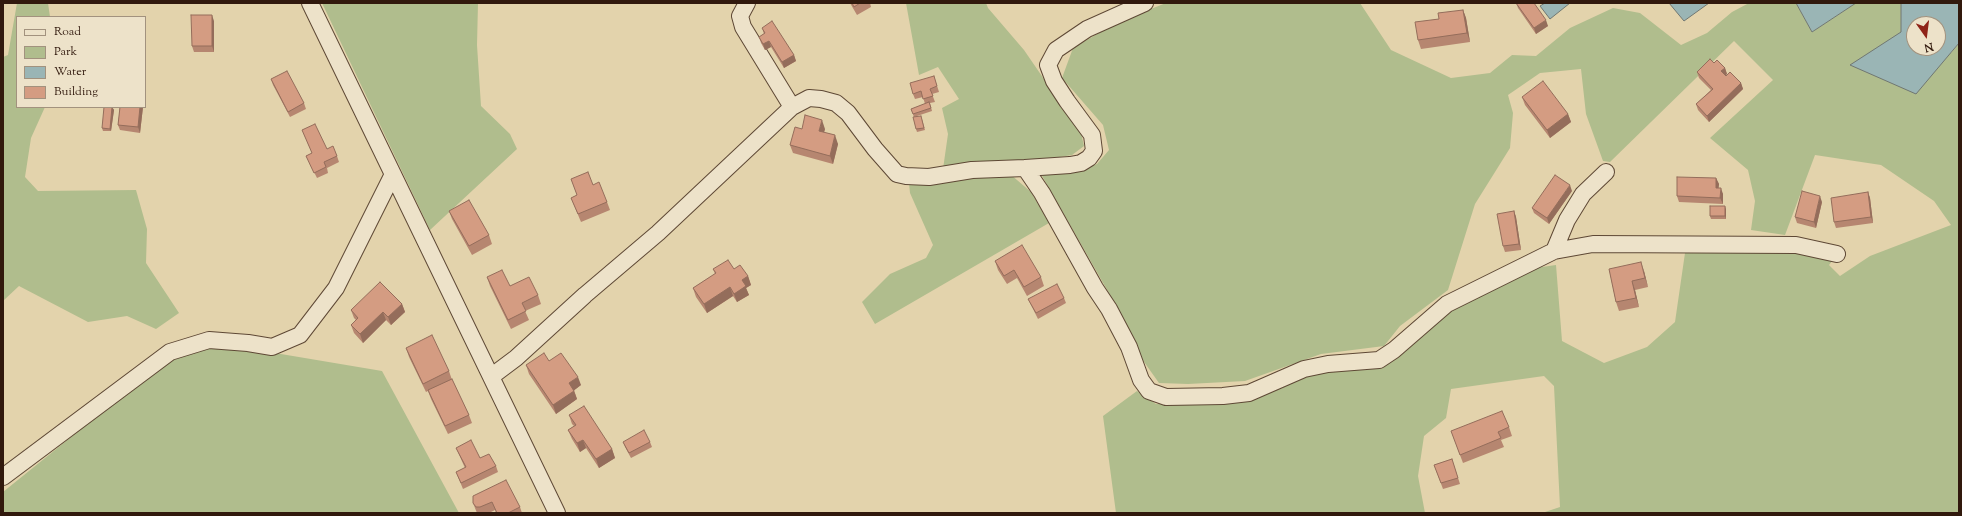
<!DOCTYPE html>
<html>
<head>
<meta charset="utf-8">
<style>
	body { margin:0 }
	#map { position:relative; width:1962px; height:516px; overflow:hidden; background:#e3d3ac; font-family:"Sorts Mill Goudy",serif }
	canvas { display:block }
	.frame { position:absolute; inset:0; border:4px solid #31190d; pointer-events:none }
	.legend { position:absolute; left:16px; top:16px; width:130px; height:92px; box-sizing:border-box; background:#ede2c9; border:1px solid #a2927e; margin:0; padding:5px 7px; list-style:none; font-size:12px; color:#31190d }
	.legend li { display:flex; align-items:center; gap:8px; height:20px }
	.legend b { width:20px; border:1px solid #a2927e }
	.north { position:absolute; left:1906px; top:16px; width:40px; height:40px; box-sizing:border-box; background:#ede2c9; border:1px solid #a2927e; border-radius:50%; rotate:166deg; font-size:11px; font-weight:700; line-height:16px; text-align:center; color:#31190d }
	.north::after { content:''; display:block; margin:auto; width:14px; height:18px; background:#8f2418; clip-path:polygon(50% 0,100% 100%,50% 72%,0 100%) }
</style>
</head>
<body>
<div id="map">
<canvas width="1962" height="516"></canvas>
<div class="frame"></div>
<ul class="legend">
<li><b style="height:5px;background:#ede2c9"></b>Road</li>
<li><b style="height:11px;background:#b0bd8d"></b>Park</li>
<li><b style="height:11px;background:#9ab5b5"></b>Water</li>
<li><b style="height:11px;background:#d49c82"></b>Building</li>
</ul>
<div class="north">N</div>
</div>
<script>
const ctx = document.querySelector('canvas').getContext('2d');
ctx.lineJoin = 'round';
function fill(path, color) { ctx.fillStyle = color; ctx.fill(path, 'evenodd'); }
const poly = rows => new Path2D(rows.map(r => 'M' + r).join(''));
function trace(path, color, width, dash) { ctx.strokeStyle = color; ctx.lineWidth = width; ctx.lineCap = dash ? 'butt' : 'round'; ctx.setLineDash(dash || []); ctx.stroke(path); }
const green = poly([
	[17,3,48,3,50,17,17,17,17,107,45,107,31,138,25,177,38,191,136,190,147,229,146,263,179,313,156,329,127,316,88,322,19,286,3,301,3,57,8,55],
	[322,3,478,3,477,45,481,106,510,134,517,149,430,230],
	[906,3,986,3,988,8,1024,50,1081,133,1084,146,1072,155,1035,161,943,169,948,134,942,108,959,99,938,67,919,75],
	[1166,3,1360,3,1391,50,1451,78,1490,73,1512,55,1536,56,1570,28,1613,8,1640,13,1681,45,1707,33,1732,12,1749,3,1796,3,1812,32,1856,3,1901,3,1901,32,1914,48,1938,48,1951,53,1959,43,1959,513,1542,513,1560,507,1554,386,1544,376,1451,389,1446,418,1424,436,1418,476,1425,513,1116,513,1103,416,1137,391,1156,404,1213,405,1247,397,1312,371,1376,364,1458,304,1535,268,1556,265,1562,341,1604,363,1647,347,1675,322,1685,253,1795,251,1833,260,1829,265,1840,276,1870,256,1951,225,1934,201,1881,165,1815,155,1785,235,1751,230,1755,201,1748,170,1710,138,1773,80,1734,41,1610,162,1603,161,1586,114,1581,69,1540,73,1508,95,1513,113,1510,148,1475,204,1448,290,1400,326,1384,346,1321,354,1245,381,1188,384,1159,383,1142,359,1110,295,1041,174,1071,172,1097,164,1109,150,1103,125,1062,78,1073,48,1118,22],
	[1010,174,1031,192,1049,223,875,324,862,302,890,274,926,258,933,245,910,193,909,183],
	[209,348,275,353,382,371,459,513,3,513,3,492,128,391,173,357]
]);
const water = poly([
	[1545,3,1570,3,1550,19,1540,6,1545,3],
	[1669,3,1709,3,1684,21,1669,3],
	[1796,3,1856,3,1812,32,1796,3],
	[1901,3,1959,3,1959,43,1916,94,1850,65,1901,32,1901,3],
	[1914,24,1938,24,1938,48,1914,48,1914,24]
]);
const minor = poly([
	[310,3,557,513],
	[747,3,740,16,743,27,792,107],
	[1025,168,1070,165,1081,163,1089,158,1094,151,1092,135,1067,101,1054,81,1048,65,1056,50,1087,29,1145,3],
	[1554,251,1567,220,1583,194,1606,172],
	[492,376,516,358,585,295,658,233,792,107,809,98,821,99,836,103,848,113,875,149,897,174,906,176,929,177,972,170,1025,168,1042,193,1095,288,1109,309,1129,347,1141,380,1149,391,1166,397,1223,396,1249,393,1304,369,1328,364,1379,360,1394,350,1447,304,1554,251,1593,244,1796,245,1837,254],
	[3,477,170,352,209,340,248,343,272,347,300,335,336,288,393,174]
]);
const wall = poly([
	[850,3,870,3,871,7,857,15],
	[1516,3,1548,26,1536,34,1518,8],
	[1463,10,1466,18,1470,42,1421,49,1418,40,1439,19],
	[214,21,214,52,194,52,192,46],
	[762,28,794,55,796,61,784,68,771,47,765,50,761,43,759,37,764,34],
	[1714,63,1725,68,1727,74,1725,75,1741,83,1743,89,1709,122,1698,110,1696,104,1711,90,1699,78,1697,72],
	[934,76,939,92,932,94,935,102,930,103,932,111,914,117,911,109,925,104,923,97,915,99,913,94],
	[271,79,304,103,306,109,290,117,273,85],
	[1522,97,1568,114,1571,122,1550,138,1525,105],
	[112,107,114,110,111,131,103,131,102,128],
	[120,107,143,107,140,133,120,130,118,125],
	[922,119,925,130,917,132,916,129],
	[802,129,825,129,824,132,838,144,833,164,793,153,790,145],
	[302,130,327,149,337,156,339,162,327,168,328,173,317,178,306,156,312,153],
	[1716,178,1719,184,1718,188,1723,194,1723,204,1679,202,1677,196],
	[571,179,593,185,607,202,610,210,581,222,571,198,577,195],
	[1572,191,1549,224,1534,213,1532,208],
	[1868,192,1870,198,1873,223,1836,228,1834,222],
	[1822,202,1816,228,1797,223,1795,217],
	[1726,209,1726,219,1711,219,1710,216],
	[449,211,489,235,492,244,472,255,452,219],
	[1514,211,1516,217,1521,250,1505,252,1503,246],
	[995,261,1041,277,1044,286,1027,296,1017,278,1007,284,998,270],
	[713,269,734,269,748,276,751,285,746,288,749,295,737,302,733,296,707,313,696,297,693,288,715,274],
	[1609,269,1644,271,1648,287,1635,290,1639,307,1619,311,1616,302],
	[487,277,510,286,538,295,541,304,525,311,529,320,511,329,490,286],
	[1064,298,1066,303,1038,319,1028,299],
	[402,304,405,312,391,325,386,320,363,343,354,333,351,325,356,320,354,318,351,310],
	[406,348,449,371,452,380,469,415,472,423,448,434,431,399,428,391,426,392,409,357],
	[549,361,581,385,574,390,577,399,556,414,529,374,526,365],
	[569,415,612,449,615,458,599,468,586,448,580,452,572,439,568,430,574,426,572,424],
	[1509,427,1512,436,1501,440,1504,447,1463,463,1451,431],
	[623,442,650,442,652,447,631,458,625,447],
	[456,448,480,458,496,466,498,472,463,489,456,472,465,468],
	[1452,459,1460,484,1443,489,1434,465],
	[473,496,520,507,522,513,496,513,495,510,489,513,477,513,473,503]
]);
const shadedWall = poly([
	[1463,10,1466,18,1470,42,1467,33],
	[212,15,214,21,214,52,212,46],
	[1546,20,1548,26,1536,34,1534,28],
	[769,41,771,47,765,50,763,44],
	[794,55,796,61,784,68,782,62],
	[1725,68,1727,74,1724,77,1721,71],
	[1741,83,1743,89,1709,122,1707,116],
	[112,107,114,110,111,131,110,129],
	[140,107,143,107,140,133,138,127],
	[1568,114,1571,122,1550,138,1547,130],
	[822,120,825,129,822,139,819,131],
	[835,135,838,144,833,164,830,156],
	[1716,178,1719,184,1718,194,1716,188],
	[1570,185,1572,191,1549,224,1547,218],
	[1721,188,1723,194,1723,204,1720,198],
	[1868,192,1870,198,1873,223,1871,217],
	[1820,196,1822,202,1816,228,1814,222],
	[1725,206,1726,209,1726,219,1725,216],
	[1514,211,1516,217,1521,250,1519,244],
	[1641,262,1644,271,1648,287,1645,278],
	[748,276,751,285,746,288,749,295,737,302,734,294,742,280],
	[1632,281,1635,290,1639,307,1636,298],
	[730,287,733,296,707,313,704,304],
	[402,304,405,312,391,325,388,317],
	[383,312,386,320,363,343,360,334],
	[578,377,581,385,572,392,569,383],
	[574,391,577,399,556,414,553,405],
	[583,440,586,448,580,452,577,443],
	[612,449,615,458,599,468,596,459]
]);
const building = poly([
	[852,3,860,3,854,7,852,3],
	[1516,3,1534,3,1546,20,1534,28,1516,3],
	[1463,10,1467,33,1418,40,1415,22,1439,19,1438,13,1463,10],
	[191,15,212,15,212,46,192,46,191,15],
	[772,21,794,55,782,62,769,41,763,44,759,37,765,33,762,28,772,21],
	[1710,59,1714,63,1717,60,1725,68,1721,71,1726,76,1730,72,1741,83,1707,116,1696,104,1713,89,1697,72,1710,59],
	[287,71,304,103,288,112,271,79,287,71],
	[934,76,937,86,930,89,933,96,923,99,921,91,913,94,910,83,934,76],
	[1543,81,1568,114,1547,130,1522,97,1543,81],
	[929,102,931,108,913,114,911,109,929,102],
	[104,107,112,107,110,129,102,128,104,107],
	[120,107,140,107,138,127,118,125,120,107],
	[805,115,822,120,819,131,835,135,830,156,790,145,795,127,802,129,805,115],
	[921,116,924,128,916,129,913,117,921,116],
	[315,124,327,149,333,146,337,156,324,162,326,167,314,173,306,156,312,153,302,130,315,124],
	[588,172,593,185,599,182,607,202,578,214,571,198,577,195,571,179,588,172],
	[1555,175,1570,185,1547,218,1532,208,1555,175],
	[1677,177,1716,178,1716,188,1721,188,1720,198,1677,196,1677,177],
	[1802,191,1820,196,1814,222,1795,217,1802,191],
	[1868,192,1871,217,1834,222,1831,198,1868,192],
	[469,200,489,235,469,246,449,211,469,200],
	[1710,206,1725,206,1725,216,1710,216,1710,206],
	[1514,211,1519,244,1503,246,1497,214,1514,211],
	[1022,245,1041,277,1024,287,1014,270,1004,276,995,261,1022,245],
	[728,260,734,269,740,265,748,276,742,280,746,286,734,294,730,287,704,304,693,288,716,273,713,269,728,260],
	[1641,262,1645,278,1632,281,1636,298,1616,302,1609,269,1641,262],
	[502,270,510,286,529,277,538,295,522,303,526,311,508,320,487,277,502,270],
	[380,282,402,304,388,317,383,312,360,334,351,325,358,318,351,310,380,282],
	[1057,284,1064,298,1036,313,1028,299,1057,284],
	[432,335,449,371,423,384,406,348,432,335],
	[544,353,549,361,561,353,578,377,569,383,574,391,553,405,526,365,544,353],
	[452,379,469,415,445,426,428,390,452,379],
	[584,406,612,449,596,459,583,440,577,443,568,430,576,425,569,415,584,406],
	[1502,411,1509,427,1498,432,1501,438,1460,455,1451,431,1502,411],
	[644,430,650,442,629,453,623,442,644,430],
	[471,440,480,458,489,454,496,466,461,483,456,472,466,467,456,448,471,440],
	[1452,459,1458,478,1441,483,1434,465,1452,459],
	[506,480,520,507,508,513,497,513,492,502,480,507,476,507,473,503,473,496,506,480]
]);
fill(green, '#b0bd8d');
fill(water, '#9ab5b5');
trace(water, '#707772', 1);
trace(minor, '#5e4835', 18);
trace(minor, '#ede2c9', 16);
fill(wall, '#b68670');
fill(shadedWall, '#946d5b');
fill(building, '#d49c82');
trace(building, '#946d5b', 1);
</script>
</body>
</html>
